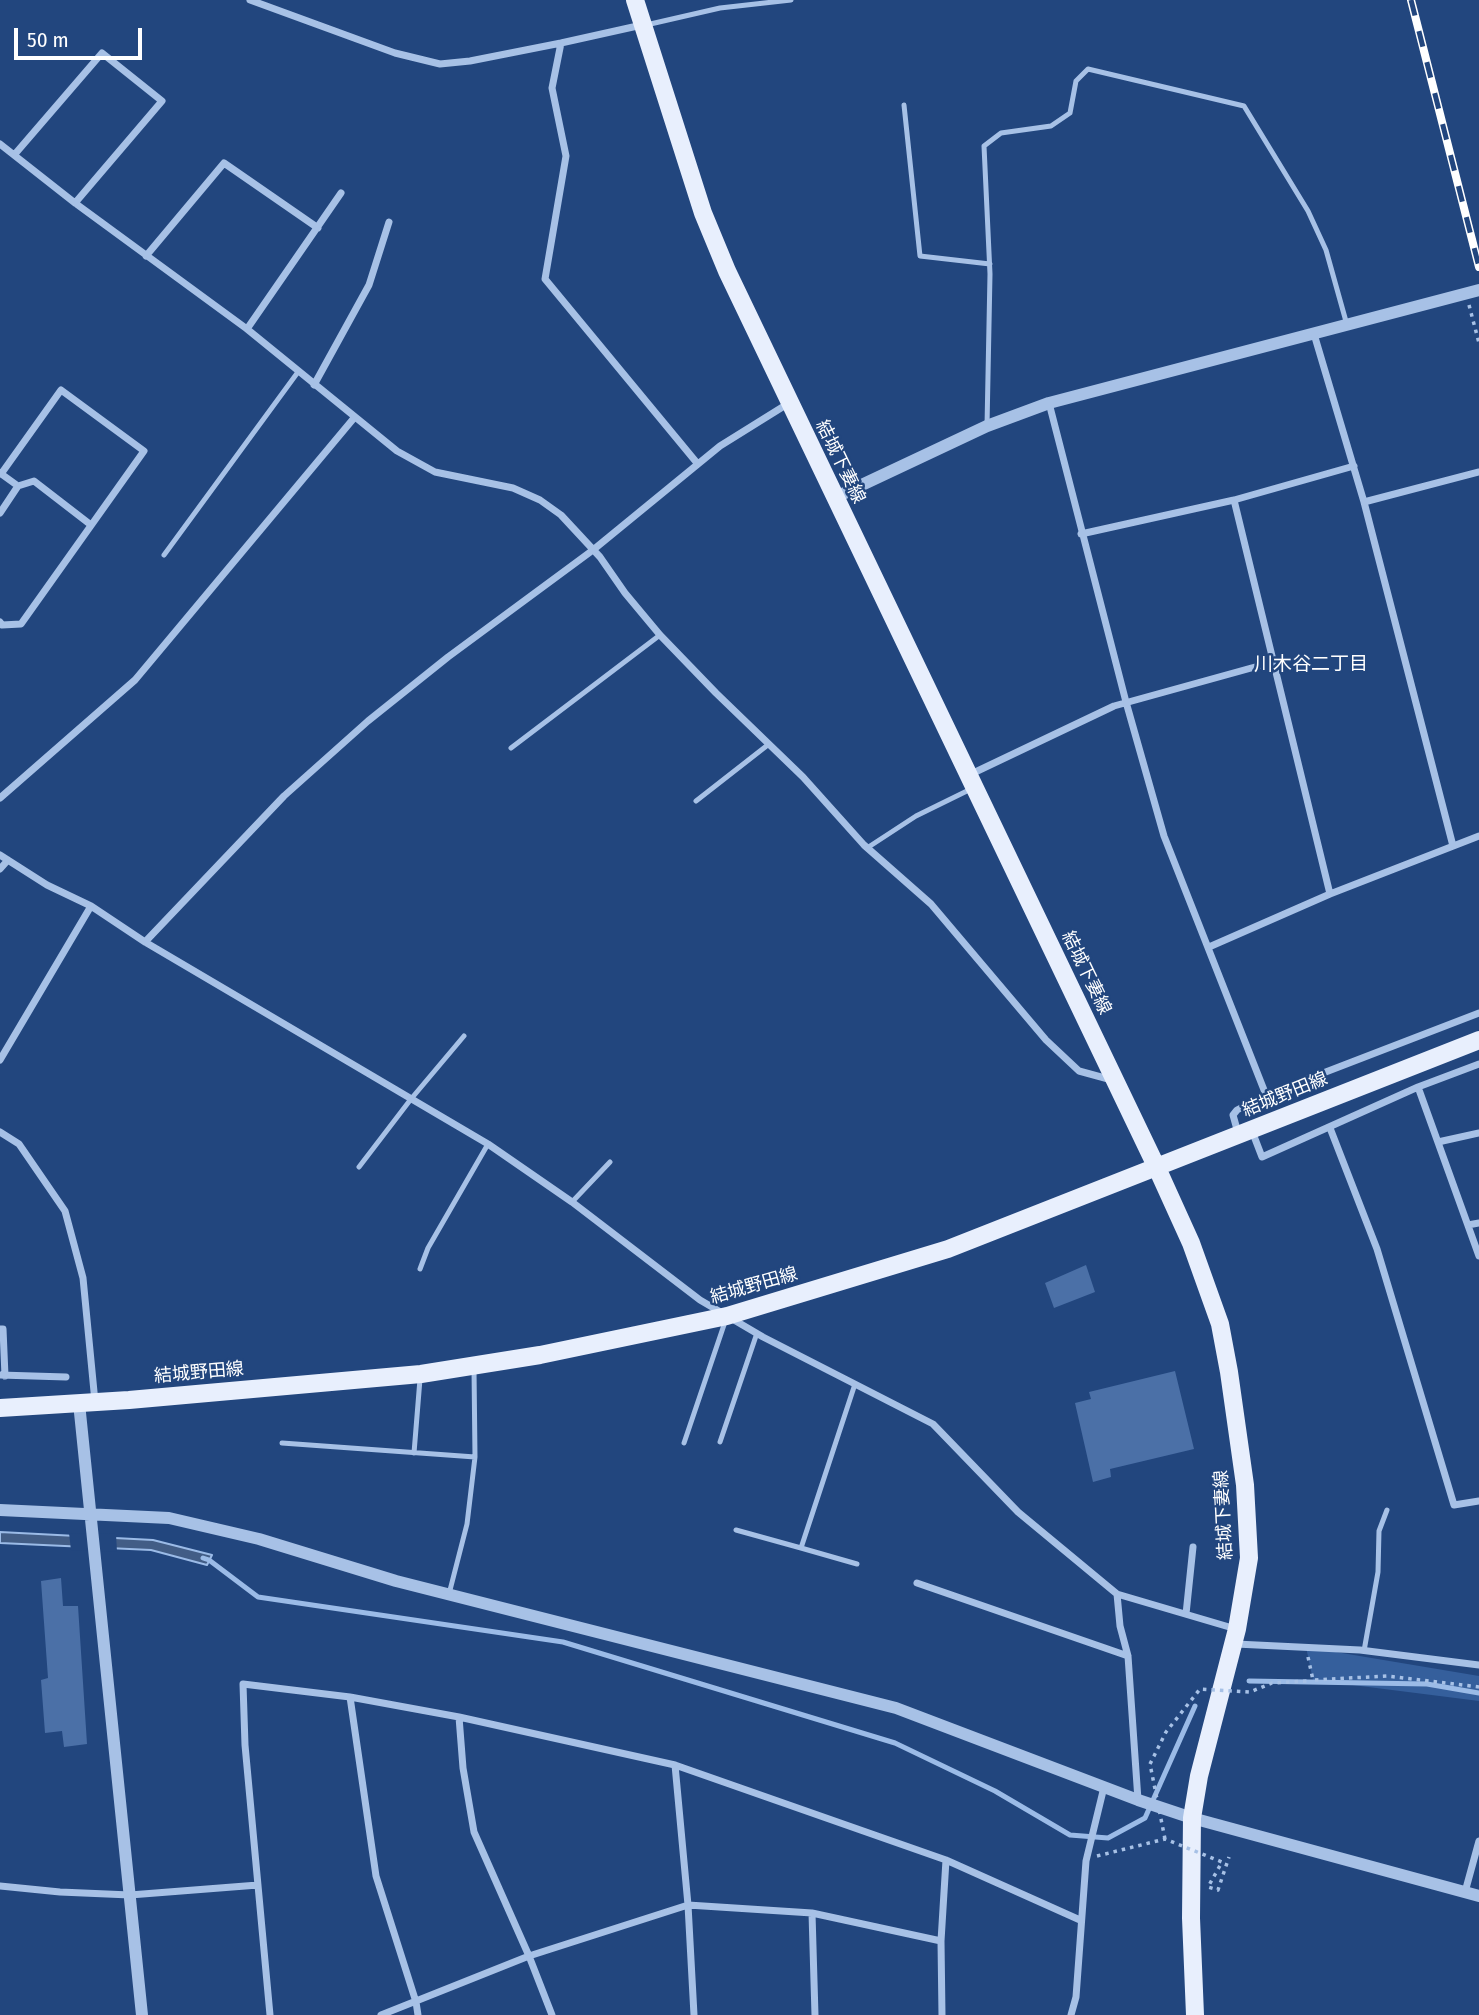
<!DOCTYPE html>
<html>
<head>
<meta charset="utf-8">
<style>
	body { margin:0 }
	#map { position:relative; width:1479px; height:2015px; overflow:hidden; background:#22467e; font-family:"Fira Sans Condensed",sans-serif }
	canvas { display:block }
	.scale { position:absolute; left:14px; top:28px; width:128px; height:32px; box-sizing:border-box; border:4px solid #fff; border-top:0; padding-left:9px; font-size:21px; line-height:24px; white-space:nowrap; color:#fff; -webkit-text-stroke:5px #22467e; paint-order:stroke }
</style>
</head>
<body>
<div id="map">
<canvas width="1479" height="2015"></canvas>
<div class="scale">50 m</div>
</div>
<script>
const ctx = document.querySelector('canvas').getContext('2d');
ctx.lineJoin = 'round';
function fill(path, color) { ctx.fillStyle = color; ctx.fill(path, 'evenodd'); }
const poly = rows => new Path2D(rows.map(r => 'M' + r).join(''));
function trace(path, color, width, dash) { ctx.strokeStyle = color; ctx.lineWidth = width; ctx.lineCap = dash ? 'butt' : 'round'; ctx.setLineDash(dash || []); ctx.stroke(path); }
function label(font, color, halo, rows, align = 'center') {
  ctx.font = font + ' "Fira Sans Condensed","Noto Sans JP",sans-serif'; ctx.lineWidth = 5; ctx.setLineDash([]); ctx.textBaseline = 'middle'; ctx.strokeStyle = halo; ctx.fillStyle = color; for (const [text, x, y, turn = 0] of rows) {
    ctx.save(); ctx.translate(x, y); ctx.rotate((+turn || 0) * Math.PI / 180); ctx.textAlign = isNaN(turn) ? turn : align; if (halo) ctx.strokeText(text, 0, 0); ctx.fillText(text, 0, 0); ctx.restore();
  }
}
const green = poly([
	[1306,1647,1479,1676,1479,1701,1313,1680]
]);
const water = poly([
	[0,1532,153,1540,212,1555,207,1565,151,1550,0,1543,0,1532]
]);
const pier = poly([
	[69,1533,116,1534,117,1552,71,1550]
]);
const stream = poly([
	[203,1558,209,1560,258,1597,563,1642,895,1743,995,1791,1070,1835,1108,1838,1145,1818,1195,1706],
	[1249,1681,1427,1684,1479,1693]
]);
const building = poly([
	[1086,1265,1095,1292,1054,1308,1045,1283],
	[1175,1371,1194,1449,1110,1469,1111,1477,1093,1482,1075,1403,1091,1399,1089,1392],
	[61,1578,63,1606,78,1606,87,1744,64,1747,62,1731,45,1733,41,1680,48,1678,41,1581]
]);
const path = poly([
	[1469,305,1479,343],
	[1308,1657,1313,1680,1387,1676,1479,1687]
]);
const service = poly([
	[646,25,720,8,791,0],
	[904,105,920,256,990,264],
	[987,426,990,274,984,146,1001,133,1051,126,1070,113,1076,81,1088,69,1244,106,1308,211,1326,250,1347,325],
	[164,555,298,372],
	[511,748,660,635],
	[696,801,769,744],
	[867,848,916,816,971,789],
	[359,1167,411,1099,464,1036],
	[572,1202,610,1162],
	[420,1269,428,1248,488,1144],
	[855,1384,801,1548,857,1564],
	[720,1442,757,1333],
	[282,1443,475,1457],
	[684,1443,726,1319],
	[414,1453,420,1379],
	[736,1530,801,1548],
	[449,1594,467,1524,475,1457,474,1369],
	[1364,1651,1378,1572,1379,1531,1387,1510]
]);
const minor = poly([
	[250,0,395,53,440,64,470,61,561,43,642,25],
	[561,43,552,88,566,156,545,279,697,463],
	[0,144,75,203,247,329,397,451,435,472,513,488,540,500,561,515,600,557,625,593,660,635,716,693,803,777,864,845,931,904,1046,1040,1079,1071,1112,1080],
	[15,154,102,53,162,101,75,203],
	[146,256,224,163,318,228],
	[247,329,341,193],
	[1314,334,1364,502,1453,846],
	[314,385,369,285,389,222],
	[1049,403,1126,702,1164,836,1266,1095],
	[0,473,18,486,0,513],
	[18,486,34,481,91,525],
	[1234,500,1330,894],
	[1364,502,1479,472],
	[1081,534,1234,500,1354,466],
	[0,622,2,625,21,624,144,451,61,390,1,474],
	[969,775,1114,706,1273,662],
	[0,798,135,680,354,418],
	[0,855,47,885,91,906,145,942,488,1144,572,1202,700,1300,763,1337,933,1424,1018,1512,1117,1594,1236,1629],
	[0,869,8,860],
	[145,942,284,796,368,721,448,657,593,550,720,446,789,403],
	[1209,947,1330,894,1479,836],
	[0,1060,91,906],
	[1418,1087,1479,1256],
	[1330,1128,1377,1249,1454,1505,1479,1501],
	[1252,1131,1262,1157,1418,1087,1479,1064],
	[0,1132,19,1144,65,1211,83,1278,95,1402],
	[1238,1133,1233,1115,1237,1110,1266,1095,1479,1013],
	[1438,1142,1479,1133],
	[1468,1225,1479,1223],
	[0,1329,3,1329,5,1376],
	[0,1375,66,1377],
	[917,1583,1128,1656],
	[1117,1594,1120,1626,1128,1656,1138,1800],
	[1186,1614,1193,1547],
	[1236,1644,1360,1650,1479,1665],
	[350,1697,376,1876,416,2002,418,2015],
	[459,1717,463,1768,474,1832,529,1956,552,2015],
	[675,1765,688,1905,694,2015],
	[0,1886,60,1892,130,1895,258,1885],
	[1465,1892,1479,1841],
	[812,1913,815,2015],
	[270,2015,245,1745,243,1684,350,1697,459,1717,675,1765,946,1860,1080,1920],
	[381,2015,529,1956,688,1905,812,1913,941,1941],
	[942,2015,941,1941,946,1860],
	[1071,2015,1076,1997,1086,1861,1104,1787]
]);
const tertiary = poly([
	[834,498,987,426,1049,403,1479,290],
	[79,1403,142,2015],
	[0,1510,169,1518,259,1539,396,1581,896,1708,1138,1800,1192,1818,1479,1896]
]);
const primary = poly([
	[635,0,703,213,727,271,1157,1168,1191,1243,1220,1324,1229,1372,1245,1485,1249,1558,1237,1629,1199,1776,1192,1818,1191,1918,1195,2015],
	[0,1408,129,1400,421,1374,540,1355,727,1316,948,1249,1479,1040]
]);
const rail = poly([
	[1411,0,1479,267]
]);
const pathBridge = poly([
	[1165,1839,1150,1764,1166,1732,1200,1689,1250,1692,1272,1683,1308,1681],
	[1097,1856,1165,1839,1222,1862,1208,1887,1218,1890,1229,1857]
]);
const streetNames = [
	["結城下妻線",840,462,64],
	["結城下妻線",1086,973,64],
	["結城野田線",1285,1095,-22],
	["結城野田線",754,1286,-16],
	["結城野田線",199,1373,-5],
	["結城下妻線",1224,1515,-93]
];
const neighbourhoodNames = [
	["川木谷二丁目",1311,665]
];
fill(green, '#355f9c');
fill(water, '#425d86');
trace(water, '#9bbbe7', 2);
fill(pier, '#22467e');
trace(stream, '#9bbbe7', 5);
fill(building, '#4b70a7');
trace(path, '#a7c1e6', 3.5, [3.5, 5]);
trace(service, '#a7c1e6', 5);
trace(minor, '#a7c1e6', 7);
trace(tertiary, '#a7c1e6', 12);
trace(primary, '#e8effd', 18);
trace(rail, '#fff', 8);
trace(rail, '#22467e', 5, [16]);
trace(pathBridge, '#a7c1e6', 3.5, [3.5, 5]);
label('18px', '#fff', '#22467e', streetNames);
label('19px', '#fff', '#22467e', neighbourhoodNames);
</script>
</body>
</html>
